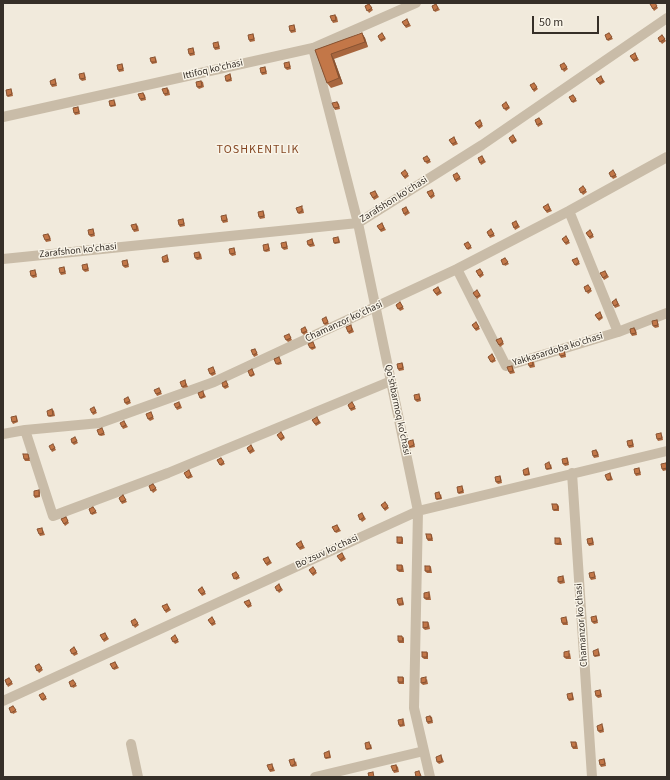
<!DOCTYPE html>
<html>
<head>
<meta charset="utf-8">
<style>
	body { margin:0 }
	#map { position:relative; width:670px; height:780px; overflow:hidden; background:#f1eadc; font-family:"Source Sans 3",sans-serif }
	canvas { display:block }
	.frame { position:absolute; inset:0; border:4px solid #362f28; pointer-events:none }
	.scale { position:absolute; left:532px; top:16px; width:67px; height:18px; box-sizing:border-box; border:2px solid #362f28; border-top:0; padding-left:5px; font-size:12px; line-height:14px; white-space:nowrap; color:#362f28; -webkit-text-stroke:3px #f9f4e8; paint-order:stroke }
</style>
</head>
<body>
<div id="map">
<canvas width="670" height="780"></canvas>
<div class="frame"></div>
<div class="scale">50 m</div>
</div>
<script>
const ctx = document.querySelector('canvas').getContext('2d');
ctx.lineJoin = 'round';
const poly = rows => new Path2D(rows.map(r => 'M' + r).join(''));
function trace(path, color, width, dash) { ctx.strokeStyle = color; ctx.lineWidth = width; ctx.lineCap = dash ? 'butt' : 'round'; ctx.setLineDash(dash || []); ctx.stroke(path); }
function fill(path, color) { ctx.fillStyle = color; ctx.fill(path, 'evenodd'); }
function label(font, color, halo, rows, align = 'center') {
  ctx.font = font + ' "Source Sans 3",sans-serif'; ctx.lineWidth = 3; ctx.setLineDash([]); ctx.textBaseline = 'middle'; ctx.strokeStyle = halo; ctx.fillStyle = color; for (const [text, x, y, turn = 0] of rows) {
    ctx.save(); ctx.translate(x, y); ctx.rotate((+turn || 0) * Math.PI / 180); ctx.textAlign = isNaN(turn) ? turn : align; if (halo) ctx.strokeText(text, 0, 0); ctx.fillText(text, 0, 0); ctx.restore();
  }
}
const minor = poly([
	[313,48,358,223,418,511,414,708,430,777],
	[3,117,313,48,416,3],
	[569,211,618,332],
	[3,259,358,223,482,145,667,18],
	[457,269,506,366,618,332,667,313],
	[25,430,53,516,168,473,391,381],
	[3,434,25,430,100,423,214,382,457,269,569,211,667,157],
	[572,473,592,777],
	[3,701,418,511,667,451],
	[131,744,138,777],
	[315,777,424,751]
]);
const wall = poly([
	[655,3,658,8,654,11,650,4],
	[369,4,373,10,369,13,365,6],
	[436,4,440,10,435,12,432,6],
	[335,15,337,17,338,22,333,23,332,21],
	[407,19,411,26,406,28,402,22],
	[294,25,295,27,296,32,291,33,290,31],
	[362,33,365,38,368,47,334,59,343,84,331,88,327,83,315,50],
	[382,33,386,39,381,42,378,36],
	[609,33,613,39,608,41,605,35],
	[253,34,254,36,255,41,250,42,249,40],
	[662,35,666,41,662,44,658,38],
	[219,44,220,49,215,50,214,48],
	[193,48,194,50,195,55,190,56,189,54],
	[635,53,639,60,634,62,630,56],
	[156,58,157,63,152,64,151,62],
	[564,63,568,69,564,72,560,65],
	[122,64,123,66,124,71,119,72,118,70],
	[290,64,291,69,287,70,285,68],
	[266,69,267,74,262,75,261,73],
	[85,74,86,80,82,81,80,79],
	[230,74,231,76,232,81,227,82,226,81],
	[601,76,605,82,600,85,596,79],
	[55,79,56,81,57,86,52,87,51,85],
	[201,81,203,82,204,87,199,89,197,87],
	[534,83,538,89,534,92,530,85],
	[167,88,169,90,170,95,165,96,164,94],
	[11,89,12,91,13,96,8,97,7,96],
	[143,93,145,95,146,100,141,101,140,99],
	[573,95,577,101,573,103,569,97],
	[115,101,116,106,111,107,110,106],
	[337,102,339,104,340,109,335,110,334,108],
	[506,102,510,108,506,111,502,105],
	[79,109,80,114,75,115,74,113],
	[539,118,543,124,538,127,535,120],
	[480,120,483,126,479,129,475,123],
	[513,135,517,141,512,144,509,138],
	[454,137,458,144,453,146,449,140],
	[427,156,431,162,427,164,423,158],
	[482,156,486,162,481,165,478,158],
	[405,170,409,176,405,179,401,173],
	[613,170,617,177,613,179,609,173],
	[457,173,461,179,456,182,453,175],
	[583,186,587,192,583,195,579,189],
	[432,190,435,196,431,199,427,192],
	[375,191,379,197,374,200,370,193],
	[548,204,552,211,547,213,543,207],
	[406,207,410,213,405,216,402,209],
	[303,208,304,213,299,214,298,213],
	[263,211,264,212,265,218,260,219,259,217],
	[227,217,228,222,223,223,222,221],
	[183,219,184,221,185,226,180,227,179,225],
	[516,221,520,227,515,230,512,223],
	[382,223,386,230,381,232,377,226],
	[136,224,138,226,139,231,134,232,133,230],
	[93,229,94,231,95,236,91,237,89,235],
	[491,229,495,236,490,238,487,232],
	[590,230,594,237,590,239,586,233],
	[48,234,50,236,51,241,46,242,45,240],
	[566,236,570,243,566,245,562,239],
	[339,238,340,243,335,244,334,243],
	[312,239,313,241,315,246,310,247,308,245],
	[286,242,287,244,288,249,284,250,282,248],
	[468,242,472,248,468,250,464,244],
	[268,244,269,246,270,251,266,252,264,251],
	[234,248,235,250,236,255,232,256,230,254],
	[199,252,201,254,202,259,197,260,195,258],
	[168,257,169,262,164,263,163,262],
	[505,258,509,264,505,266,501,260],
	[577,258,580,264,576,266,572,260],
	[127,260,128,262,129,267,125,268,123,266],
	[87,264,88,266,89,271,85,272,83,270],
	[64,267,65,269,66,274,61,275,60,273],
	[480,269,484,275,480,278,476,271],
	[605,271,609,277,604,280,600,273],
	[36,272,37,277,33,278,31,276],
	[588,285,592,291,588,294,584,287],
	[438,287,442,293,437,296,433,290],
	[477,290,481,296,477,299,473,293],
	[616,299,620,306,615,308,612,302],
	[400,302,404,309,400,311,396,305],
	[600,312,603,318,599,321,595,315],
	[326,317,329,324,325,325,324,324],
	[657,320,658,322,659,327,655,328,653,326],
	[476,322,480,329,476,331,472,325],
	[305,327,308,333,304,335,302,333],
	[352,327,354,332,349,334,348,332],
	[634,328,636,330,637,335,632,336,631,334],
	[289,334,292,340,288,342,286,340],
	[501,338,504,344,500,347,496,340],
	[313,342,316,348,312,350,310,348],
	[255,349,258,355,254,357,253,355],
	[564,350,565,352,566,357,561,358,560,356],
	[492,354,496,361,492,363,488,357],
	[280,359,282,364,278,365,276,364],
	[532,360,534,362,535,367,530,368,529,366],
	[402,363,403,364,404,370,399,371,398,369],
	[512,366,513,368,515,373,510,374,509,372],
	[213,367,216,374,212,376,210,374],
	[252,369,255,375,251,377,250,376],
	[185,380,188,387,183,388,182,387],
	[226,381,229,387,225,389,223,387],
	[160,390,162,394,157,396,156,394],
	[204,393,206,397,201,399,200,398],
	[420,396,421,401,417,402,415,400],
	[128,397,131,403,127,405,125,403],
	[352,402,356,409,351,411,348,405],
	[180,403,182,408,177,410,176,408],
	[94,407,97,413,93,415,92,413],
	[52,409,54,411,55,416,50,417,48,416],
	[151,412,154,419,150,421,148,419],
	[16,416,17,417,18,422,13,424,12,422],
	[317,417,321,423,316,426,312,420],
	[124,421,128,427,123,429,122,427],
	[103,430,105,435,101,436,99,435],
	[281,432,285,438,281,441,277,435],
	[662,435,663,440,658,441,657,439],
	[76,439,78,443,74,445,72,443],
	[414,442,415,447,410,448,409,447],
	[633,442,634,447,629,448,628,446],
	[251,445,255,451,250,454,247,448],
	[54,446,56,450,52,452,51,450],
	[596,450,598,452,599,457,594,458,593,456],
	[28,454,29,456,30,461,25,461,24,459],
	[221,458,225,464,221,466,217,460],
	[567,458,568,459,569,465,565,466,563,464],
	[551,464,552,469,547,470,546,469],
	[667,465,667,470,663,471,662,469],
	[528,468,529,470,530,475,525,476,524,475],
	[189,470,193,477,188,479,184,473],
	[640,470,641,475,636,476,635,474],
	[610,473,611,475,613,480,608,481,607,480],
	[500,476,501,478,502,483,498,484,496,482],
	[153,484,157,490,153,493,149,486],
	[463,488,464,493,459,494,458,493],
	[39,490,40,492,40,497,35,498,34,496],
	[441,494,442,499,437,500,436,499],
	[123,495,127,502,122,504,119,498],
	[385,502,389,508,385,511,381,505],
	[557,504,559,506,559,511,554,511,553,510],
	[93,507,97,513,92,515,89,509],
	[362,513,366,519,362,522,358,515],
	[66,517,69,523,65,526,61,519],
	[337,525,341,531,336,533,332,527],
	[43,530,45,535,40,536,39,534],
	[431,534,432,535,433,541,428,541,427,539],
	[402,537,403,539,403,544,399,544,397,543],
	[560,538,561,540,562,545,557,545,555,544],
	[592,538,593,539,594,545,589,546,588,544],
	[301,541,305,548,300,550,296,544],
	[342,553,346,559,341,562,337,556],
	[268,557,272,563,267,566,263,559],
	[402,565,403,566,404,572,399,572,397,570],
	[430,566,431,567,432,573,427,573,425,571],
	[313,567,317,573,313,576,309,570],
	[236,572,240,578,236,580,232,574],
	[595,574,596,579,591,580,590,578],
	[563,576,564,578,565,583,560,584,558,582],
	[279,584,283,590,279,593,275,587],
	[202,587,206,594,202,596,198,590],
	[429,592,430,594,431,600,426,600,424,598],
	[249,600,252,606,248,608,244,602],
	[403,600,404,605,399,606,398,604],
	[167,604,171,610,166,613,162,606],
	[596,616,597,618,598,623,594,624,592,622],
	[212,617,216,624,212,626,208,620],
	[135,619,139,625,135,628,131,621],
	[567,619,568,625,563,625,562,623],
	[428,622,429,624,430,629,425,630,423,628],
	[105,633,109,639,104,642,100,635],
	[175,635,179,642,175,644,171,638],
	[404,637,404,643,399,643,398,641],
	[74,647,78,654,74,656,70,650],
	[599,651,600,656,595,657,594,656],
	[427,652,428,653,428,659,424,659,422,657],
	[570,653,571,659,566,659,564,657],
	[115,662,119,668,114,670,110,664],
	[39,664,43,670,39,673,35,666],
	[403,677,404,678,404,684,399,684,398,682],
	[9,678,13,684,8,687,5,680],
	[427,679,428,684,423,685,421,683],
	[73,680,77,686,73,688,69,682],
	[600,690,601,692,602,697,598,698,596,696],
	[43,693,47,699,43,701,39,695],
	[572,693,573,695,574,700,569,701,568,699],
	[13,706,17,712,13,714,9,708],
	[430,716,432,717,433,723,428,724,427,722],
	[403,719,404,721,405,726,400,727,399,725],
	[603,726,604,732,600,733,598,731],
	[576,742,577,744,578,749,573,749,572,747],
	[371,744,372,749,367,750,366,749],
	[329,751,330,753,331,758,326,759,325,758],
	[441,755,442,757,444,762,439,764,437,762],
	[604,759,605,760,606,766,601,767,600,765],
	[296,761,297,766,292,767,291,766],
	[396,765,398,767,399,772,394,773,393,771],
	[273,766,275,771,270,772,269,770]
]);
const shadedWall = poly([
	[362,33,365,38,368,47,365,42],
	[331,54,334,59,343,84,339,78]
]);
const building = poly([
	[653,3,655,3,657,6,653,9,650,4,653,3],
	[369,4,372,8,367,11,365,6,369,4],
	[436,4,438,8,434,11,432,6,436,4],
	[335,15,336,20,332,21,330,16,335,15],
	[407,19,409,24,405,26,402,22,407,19],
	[294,25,295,30,290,31,289,26,294,25],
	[362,33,365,42,331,54,339,78,327,83,315,50,362,33],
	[382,33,385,38,380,40,378,36,382,33],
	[609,33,612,37,607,40,605,35,609,33],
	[253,34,254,39,249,40,248,35,253,34],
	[662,35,665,39,660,42,658,38,662,35],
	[218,42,219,47,214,48,213,43,218,42],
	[193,48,194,53,189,54,188,49,193,48],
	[635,53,637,58,633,60,630,56,635,53],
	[155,57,156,62,151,62,150,58,155,57],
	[289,62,290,67,285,68,284,63,289,62],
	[564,63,567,67,562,70,560,65,564,63],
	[122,64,123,69,118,70,117,65,122,64],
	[265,67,266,72,261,73,260,68,265,67],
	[84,73,85,78,80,79,79,74,84,73],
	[230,74,231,79,226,81,225,76,230,74],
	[601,76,603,81,599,83,596,79,601,76],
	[55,79,56,84,51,85,50,81,55,79],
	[201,81,202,86,197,87,196,82,201,81],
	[534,83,537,87,533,90,530,85,534,83],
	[167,88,168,93,164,94,162,89,167,88],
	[11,89,12,94,7,96,6,90,11,89],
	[143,93,145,98,140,99,138,94,143,93],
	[573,95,576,99,572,102,569,97,573,95],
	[114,100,115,105,110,106,109,101,114,100],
	[337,102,339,107,334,108,332,103,337,102],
	[506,102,509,107,504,109,502,105,506,102],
	[78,107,79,112,74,113,73,108,78,107],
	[539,118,542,122,537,125,535,120,539,118],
	[480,120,482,124,478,127,475,123,480,120],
	[513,135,516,140,511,142,509,138,513,135],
	[454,137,456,142,452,144,449,140,454,137],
	[427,156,430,160,425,162,423,158,427,156],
	[482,156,484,160,480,163,478,158,482,156],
	[405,170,408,174,404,177,401,173,405,170],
	[613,170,616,175,611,177,609,173,613,170],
	[457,173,460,177,455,180,453,175,457,173],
	[583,186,586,190,581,193,579,189,583,186],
	[432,190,434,194,430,197,427,192,432,190],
	[375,191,377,195,373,198,370,193,375,191],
	[548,204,550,209,546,211,543,207,548,204],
	[302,206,302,211,298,213,296,208,302,206],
	[406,207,408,211,404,214,402,209,406,207],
	[263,211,264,216,259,217,258,212,263,211],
	[226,215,227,220,222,221,221,216,226,215],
	[183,219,184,224,179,225,178,220,183,219],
	[516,221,518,225,514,228,512,223,516,221],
	[382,223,384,228,380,230,377,226,382,223],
	[136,224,137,229,133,230,131,225,136,224],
	[93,229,94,234,89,235,88,230,93,229],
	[491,229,494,234,489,236,487,232,491,229],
	[590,230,593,235,589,237,586,233,590,230],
	[48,234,50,239,45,240,43,235,48,234],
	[566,236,569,241,565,243,562,239,566,236],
	[338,237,339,242,334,243,333,238,338,237],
	[312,239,313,244,308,245,307,241,312,239],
	[286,242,287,247,282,248,281,243,286,242],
	[468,242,471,246,467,249,464,244,468,242],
	[268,244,269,249,264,251,263,245,268,244],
	[234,248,235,253,230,254,229,249,234,248],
	[199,252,200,257,195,258,194,253,199,252],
	[167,255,168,260,163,262,162,257,167,255],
	[505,258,508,262,503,265,501,260,505,258],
	[577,258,579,262,575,265,572,260,577,258],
	[127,260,128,265,123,266,122,261,127,260],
	[87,264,88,269,83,270,82,265,87,264],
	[64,267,65,272,60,273,59,268,64,267],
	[480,269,483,273,479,276,476,271,480,269],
	[35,270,36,275,31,276,30,271,35,270],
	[605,271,607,275,603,278,600,273,605,271],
	[588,285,591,289,586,292,584,287,588,285],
	[438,287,440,291,436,294,433,290,438,287],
	[477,290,480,295,476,297,473,293,477,290],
	[616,299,618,304,614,306,612,302,616,299],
	[400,302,403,307,398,309,396,305,400,302],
	[600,312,602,317,598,319,595,315,600,312],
	[326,317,328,322,324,324,322,319,326,317],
	[657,320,658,325,653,326,652,321,657,320],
	[476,322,479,327,475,329,472,325,476,322],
	[351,325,352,330,348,332,346,327,351,325],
	[305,327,307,331,302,333,301,329,305,327],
	[634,328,636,333,631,334,630,329,634,328],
	[289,334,291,338,286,340,284,336,289,334],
	[501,338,503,342,499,345,496,340,501,338],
	[313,342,315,347,310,348,308,344,313,342],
	[255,349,257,353,253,355,251,350,255,349],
	[564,350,565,355,560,356,559,351,564,350],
	[492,354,495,359,491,362,488,357,492,354],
	[279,357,281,362,276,364,274,359,279,357],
	[532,360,533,365,529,366,528,361,532,360],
	[402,363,403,368,398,369,397,364,402,363],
	[512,366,513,371,509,372,507,367,512,366],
	[213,367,215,372,210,374,208,369,213,367],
	[252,369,254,374,250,376,248,371,252,369],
	[185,380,186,385,182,387,180,382,185,380],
	[226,381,228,385,223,387,222,383,226,381],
	[159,388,161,392,156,394,154,390,159,388],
	[203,391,204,396,200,398,198,393,203,391],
	[419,394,420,399,415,400,414,395,419,394],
	[128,397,130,401,125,403,124,399,128,397],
	[179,402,180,406,176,408,174,404,179,402],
	[352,402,355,407,350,409,348,405,352,402],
	[94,407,96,411,92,413,90,409,94,407],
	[52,409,53,415,48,416,47,411,52,409],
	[151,412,153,417,148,419,146,414,151,412],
	[16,416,17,421,12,422,11,417,16,416],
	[317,417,319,422,315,424,312,420,317,417],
	[124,421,126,425,122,427,120,423,124,421],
	[102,428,104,433,99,435,97,430,102,428],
	[281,432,284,437,280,439,277,435,281,432],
	[661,433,662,438,657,439,656,434,661,433],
	[75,437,77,441,72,443,71,439,75,437],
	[413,440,414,445,409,447,408,441,413,440],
	[632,440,633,445,628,446,627,441,632,440],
	[53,444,55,448,51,450,49,446,53,444],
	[251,445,253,449,249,452,247,448,251,445],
	[596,450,598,455,593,456,592,451,596,450],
	[23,454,28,454,29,459,24,459,23,454],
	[221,458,224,462,220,465,217,460,221,458],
	[567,458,568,463,563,464,562,459,567,458],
	[549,462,551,468,546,469,545,464,549,462],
	[666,463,667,468,662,469,661,464,666,463],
	[528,468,529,474,524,475,523,470,528,468],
	[639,468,640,473,635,474,634,469,639,468],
	[189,470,191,475,187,478,184,473,189,470],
	[610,473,611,479,607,480,605,475,610,473],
	[500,476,501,481,496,482,495,477,500,476],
	[153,484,156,488,151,491,149,486,153,484],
	[462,486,463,491,458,493,457,487,462,486],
	[39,490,39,496,34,496,34,491,39,490],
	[439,492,441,498,436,499,435,493,439,492],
	[123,495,126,500,121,502,119,498,123,495],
	[385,502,388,506,384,509,381,505,385,502],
	[552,504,557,504,558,509,553,510,552,504],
	[93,507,96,511,91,514,89,509,93,507],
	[362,513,364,517,360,520,358,515,362,513],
	[66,517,68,521,64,524,61,519,66,517],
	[337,525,339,529,335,532,332,527,337,525],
	[42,528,43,533,39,534,37,529,42,528],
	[426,534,431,534,432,539,427,539,426,534],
	[397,537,402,537,402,542,397,543,397,537],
	[555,538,560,538,560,543,555,544,555,538],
	[592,538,593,543,588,544,587,539,592,538],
	[301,541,303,546,299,548,296,544,301,541],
	[342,553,344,557,340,560,337,556,342,553],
	[268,557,270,561,266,564,263,559,268,557],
	[397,565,402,565,402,570,397,570,397,565],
	[425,566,430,566,430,571,425,571,425,566],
	[313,567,316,571,312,574,309,570,313,567],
	[236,572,239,576,234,579,232,574,236,572],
	[594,572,595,577,590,578,589,573,594,572],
	[563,576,563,581,558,582,558,577,563,576],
	[279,584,281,589,277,591,275,587,279,584],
	[202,587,205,592,201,594,198,590,202,587],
	[429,592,429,598,424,598,424,593,429,592],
	[402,598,403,604,398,604,397,599,402,598],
	[249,600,251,604,247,606,244,602,249,600],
	[167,604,169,608,165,611,162,606,167,604],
	[596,616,597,621,592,622,591,617,596,616],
	[212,617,215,622,211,624,208,620,212,617],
	[566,617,567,623,562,623,561,618,566,617],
	[135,619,138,623,133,626,131,621,135,619],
	[423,622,428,622,428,627,423,628,423,622],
	[105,633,107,637,103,640,100,635,105,633],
	[175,635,178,640,173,642,171,638,175,635],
	[398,636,402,636,403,641,398,641,398,636],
	[74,647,77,652,72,654,70,650,74,647],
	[598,649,599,655,594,656,593,651,598,649],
	[569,651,569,657,564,657,564,652,569,651],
	[422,652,427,652,427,657,422,657,422,652],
	[115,662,117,666,113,669,110,664,115,662],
	[39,664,42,668,37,671,35,666,39,664],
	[398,677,403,677,403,682,398,682,398,677],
	[426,677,426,682,421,683,421,678,426,677],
	[9,678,12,682,7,685,5,680,9,678],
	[73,680,76,684,71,687,69,682,73,680],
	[600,690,601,695,596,696,595,691,600,690],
	[43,693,46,697,42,700,39,695,43,693],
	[572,693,573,699,568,699,567,694,572,693],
	[13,706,16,710,11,713,9,708,13,706],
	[430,716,432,721,427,722,426,717,430,716],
	[403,719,403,725,399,725,398,720,403,719],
	[602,724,603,730,598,731,597,726,602,724],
	[369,742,371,748,366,749,365,743,369,742],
	[571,742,576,742,576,747,572,747,571,742],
	[329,751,330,757,325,758,324,753,329,751],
	[441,755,442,761,437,762,436,757,441,755],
	[294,759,295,764,291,766,289,760,294,759],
	[604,759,605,764,600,765,599,760,604,759],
	[272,764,273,769,269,770,267,765,272,764],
	[396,765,397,770,393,771,391,766,396,765],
	[419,771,421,776,416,777,415,772,419,771],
	[373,772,374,777,369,777,368,773,373,772]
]);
const streetNames = [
	["Ittifoq ko'chasi",213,70,-13],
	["Zarafshon ko'chasi",394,200,-32],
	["Zarafshon ko'chasi",78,251,-6],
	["Chamanzor ko'chasi",344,322,-25],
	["Yakkasardoba ko'chasi",558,350,-17],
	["Qo'shbarmoq ko'chasi",397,410,78],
	["Bo'zsuv ko'chasi",327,552,-25],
	["Chamanzor ko'chasi",582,625,-94]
];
const quarterNames = [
	["TOSHKENTLIK",258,150]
];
trace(minor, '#c9bca8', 10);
fill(wall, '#a8663e');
fill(shadedWall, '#885332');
fill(building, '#c37748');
trace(building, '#885332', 1);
label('10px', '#362f28', '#f9f4e8', streetNames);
ctx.letterSpacing = '1px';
label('12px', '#844723', '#f9f4e8', quarterNames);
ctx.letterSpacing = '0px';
</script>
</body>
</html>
